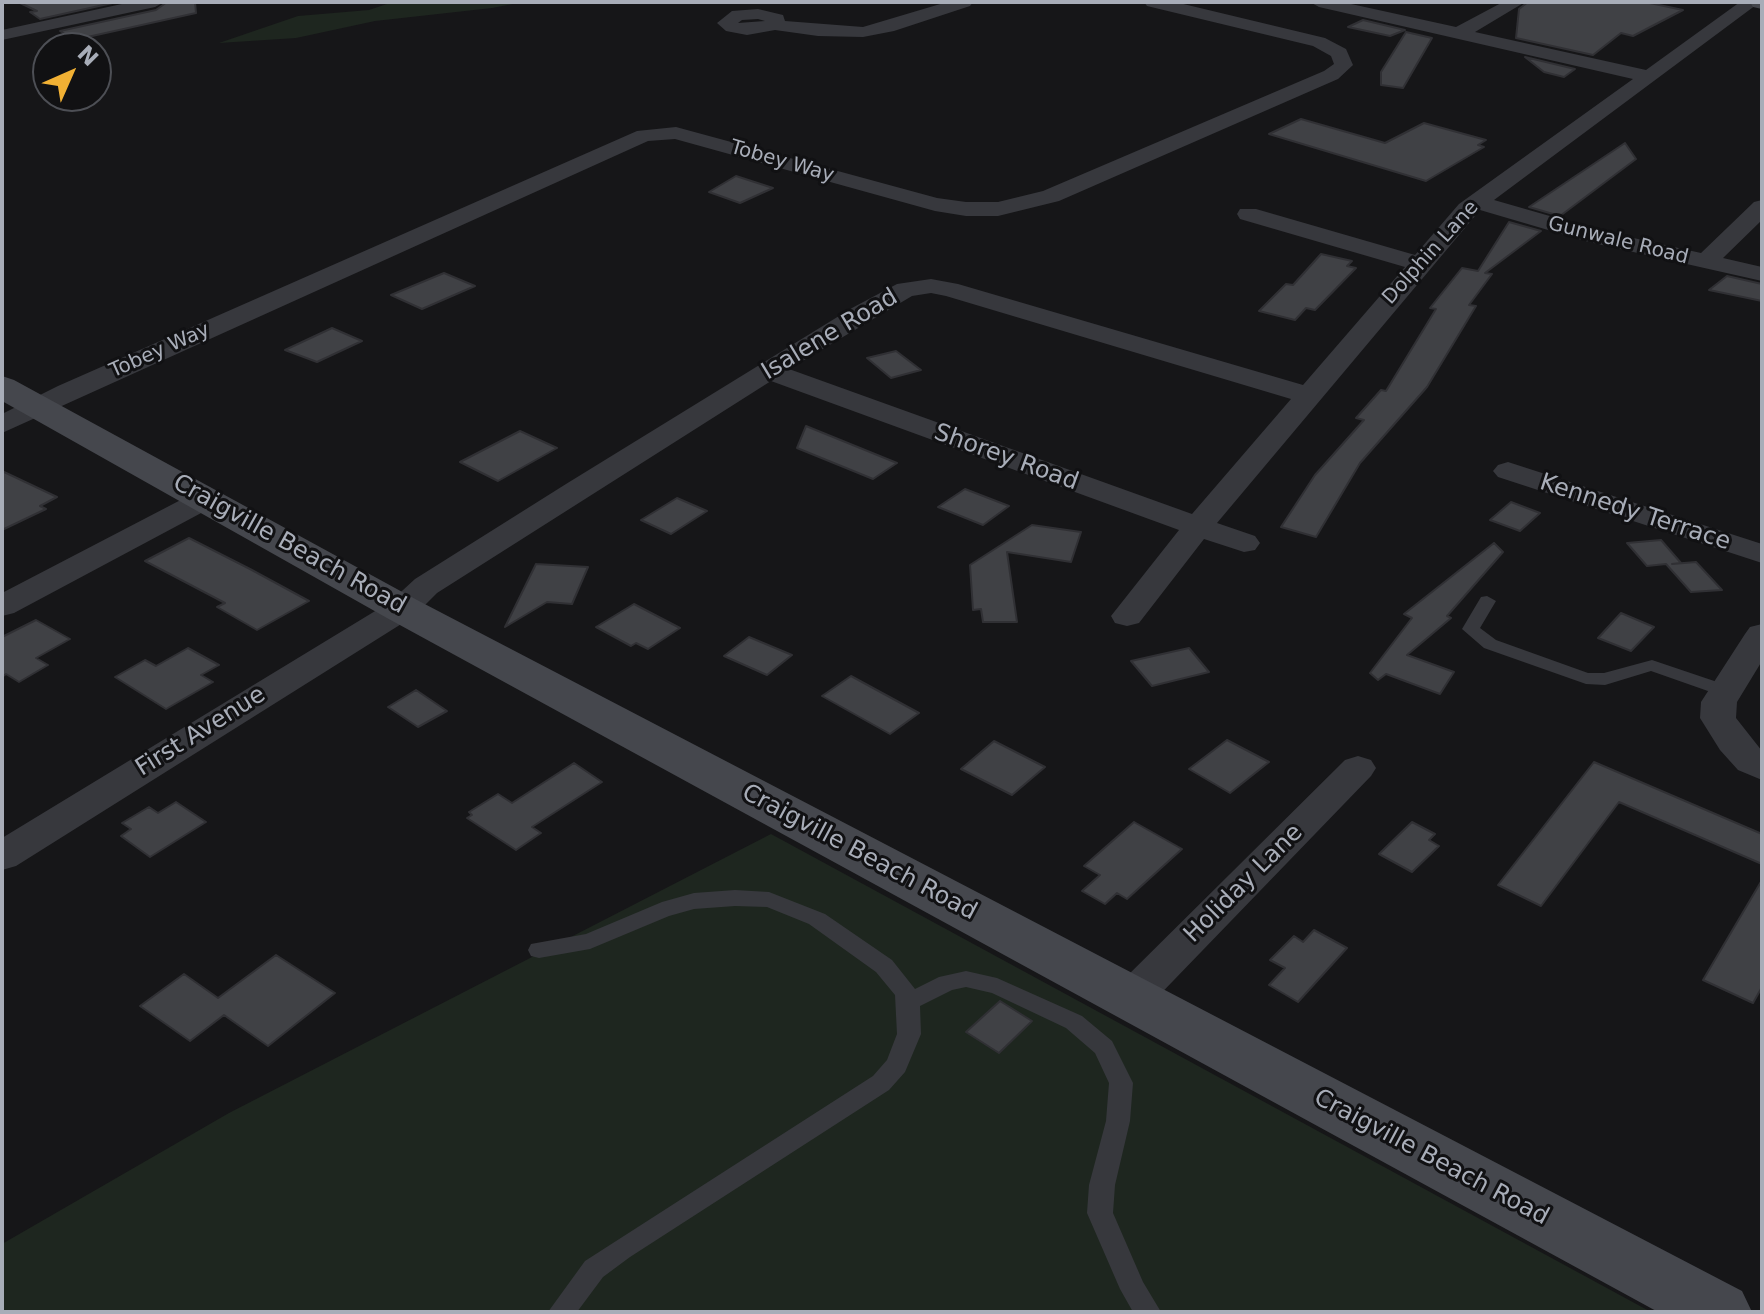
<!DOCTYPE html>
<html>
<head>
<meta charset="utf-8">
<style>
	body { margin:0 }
	#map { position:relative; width:1764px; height:1314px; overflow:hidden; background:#161618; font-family:"DejaVu Sans",sans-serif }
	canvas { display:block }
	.frame { position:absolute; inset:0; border:4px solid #a8adb8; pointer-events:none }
	.north { position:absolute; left:32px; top:32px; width:80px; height:80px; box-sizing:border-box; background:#111113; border:2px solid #4d4f55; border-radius:50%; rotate:45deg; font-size:22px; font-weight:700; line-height:32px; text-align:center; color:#a8adb8 }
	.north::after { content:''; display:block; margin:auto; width:28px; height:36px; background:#f2b134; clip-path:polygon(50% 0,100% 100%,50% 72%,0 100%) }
</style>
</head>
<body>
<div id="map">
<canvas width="1764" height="1314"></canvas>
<div class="frame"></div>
<div class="north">N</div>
</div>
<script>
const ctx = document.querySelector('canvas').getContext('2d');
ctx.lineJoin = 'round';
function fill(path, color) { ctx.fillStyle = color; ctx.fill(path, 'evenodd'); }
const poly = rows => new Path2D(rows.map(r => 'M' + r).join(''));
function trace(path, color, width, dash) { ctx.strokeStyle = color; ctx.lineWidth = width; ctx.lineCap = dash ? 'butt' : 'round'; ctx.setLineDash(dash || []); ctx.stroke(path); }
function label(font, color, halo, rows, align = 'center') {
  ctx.font = font + ' "DejaVu Sans",sans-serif'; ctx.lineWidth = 6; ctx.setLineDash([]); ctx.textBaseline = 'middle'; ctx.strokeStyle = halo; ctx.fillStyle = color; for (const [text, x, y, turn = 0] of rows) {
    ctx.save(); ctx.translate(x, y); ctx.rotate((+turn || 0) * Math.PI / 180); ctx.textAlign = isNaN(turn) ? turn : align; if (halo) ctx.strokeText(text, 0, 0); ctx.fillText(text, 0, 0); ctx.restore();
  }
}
const green = poly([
	[393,2,523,2,492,8,375,21,296,38,219,43,298,16,369,10],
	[771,834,1651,1312,2,1312,2,1244,229,1113]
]);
const building = poly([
	[18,2,117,2,40,19,30,12,37,11,18,2],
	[167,2,195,2,196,13,83,38,70,37,60,31,156,10,167,2],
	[1528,2,1645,2,1683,10,1633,36,1621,33,1593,55,1516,38,1519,9,1528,2],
	[1363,20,1405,30,1390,36,1348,27,1363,20],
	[1406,32,1432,38,1403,88,1381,85,1381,72,1406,32],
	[1525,57,1575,69,1564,77,1544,72,1525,57],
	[1301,119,1385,143,1424,123,1486,140,1478,145,1484,147,1426,181,1269,134,1301,119],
	[1625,143,1636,159,1560,216,1529,207,1625,143],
	[736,176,773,188,740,203,709,192,736,176],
	[1509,222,1541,231,1485,273,1492,274,1469,305,1476,306,1427,387,1360,463,1316,537,1281,527,1315,475,1364,420,1356,418,1381,390,1386,391,1436,309,1430,308,1462,268,1478,271,1509,222],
	[1321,254,1352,261,1347,266,1356,268,1315,310,1306,308,1295,320,1259,311,1286,284,1293,285,1321,254],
	[444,273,475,286,422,309,391,295,444,273],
	[1727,276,1762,284,1762,301,1709,290,1727,276],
	[332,328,362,341,317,362,285,350,332,328],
	[896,351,921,370,891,378,867,358,896,351],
	[806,426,897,463,873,479,797,448,806,426],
	[520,431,557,448,498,481,460,462,520,431],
	[2,471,57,497,40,506,46,509,2,530,2,471],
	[965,489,1009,506,983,525,938,507,965,489],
	[677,498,707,511,671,534,641,520,677,498],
	[1511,502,1540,513,1520,531,1490,520,1511,502],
	[1032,525,1081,532,1071,562,1007,552,1017,622,983,622,981,609,973,610,970,565,1032,525],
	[189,538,250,569,309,601,257,630,217,607,225,603,145,561,189,538],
	[1661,540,1681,563,1672,564,1696,562,1722,590,1691,592,1666,564,1647,566,1627,543,1661,540],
	[1494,543,1503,552,1447,616,1451,618,1407,655,1454,672,1440,694,1386,674,1378,680,1370,673,1412,618,1404,614,1494,543],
	[536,564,588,567,572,604,547,602,505,627,536,564],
	[634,604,680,628,648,649,636,643,631,646,596,627,634,604],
	[1621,613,1654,627,1631,651,1598,638,1621,613],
	[36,620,70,639,36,658,48,665,19,682,6,674,2,677,2,637,36,620],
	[749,637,792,655,767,675,724,656,749,637],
	[188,648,219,665,201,675,213,682,166,709,115,677,145,660,156,666,188,648],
	[1189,648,1209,672,1152,686,1131,661,1189,648],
	[851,676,919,713,890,734,822,696,851,676],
	[416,690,447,711,418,727,388,707,416,690],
	[1227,740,1269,762,1230,793,1189,769,1227,740],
	[994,741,1045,767,1012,795,961,769,994,741],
	[1594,762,1762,834,1762,864,1619,802,1541,906,1498,885,1594,762],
	[574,763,602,782,532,827,541,833,516,850,467,818,472,815,469,812,498,794,512,803,574,763],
	[176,802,206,822,150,857,121,836,131,829,122,823,149,807,158,813,176,802],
	[1134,822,1182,849,1127,899,1117,893,1105,904,1082,891,1100,875,1084,866,1134,822],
	[1412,822,1435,834,1429,840,1439,846,1412,872,1379,854,1412,822],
	[1762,880,1762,987,1753,1003,1703,980,1762,880],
	[1314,930,1347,948,1298,1002,1269,985,1285,968,1270,960,1294,936,1303,942,1314,930],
	[276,955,335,993,268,1046,224,1015,190,1041,140,1006,184,974,218,998,276,955],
	[1000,1001,1032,1021,999,1053,966,1032,1000,1001]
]);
const lane = poly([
	[1487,596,1496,601,1480,628,1496,640,1588,673,1604,673,1652,660,1732,687,1734,691,1725,697,1651,671,1605,685,1586,684,1484,648,1462,629,1481,597,1487,596],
	[735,890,769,892,825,914,892,960,915,989,939,977,966,971,997,978,1082,1016,1112,1041,1133,1083,1130,1121,1115,1185,1113,1213,1143,1282,1161,1312,1133,1312,1120,1289,1087,1213,1089,1185,1106,1121,1109,1083,1095,1053,1066,1028,992,993,966,987,952,990,920,1006,921,1034,905,1072,889,1090,630,1257,603,1277,577,1312,548,1312,585,1261,873,1076,887,1060,897,1034,895,995,876,972,809,924,767,907,735,906,694,909,669,916,590,949,539,958,531,956,528,950,531,944,586,934,662,902,694,893,735,890]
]);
const street = poly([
	[131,2,164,2,155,7,2,40,2,30,131,2],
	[947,2,973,2,970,6,894,31,863,37,818,36,775,30,747,35,726,31,717,23,732,11,758,9,783,15,785,21,863,27,947,2],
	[758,19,765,21,738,23,742,20,758,19],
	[1144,2,1175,2,1325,38,1346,49,1353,65,1338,79,1059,201,998,216,966,216,935,211,675,139,648,141,2,433,2,414,58,386,637,131,676,127,937,198,966,202,998,202,1043,191,1324,71,1334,64,1331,56,1313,46,1147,6,1144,2],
	[1310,2,1342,2,1456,27,1503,2,1525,2,1475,32,1646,70,1740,2,1760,2,1494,200,1602,231,1701,253,1754,202,1762,200,1762,220,1723,258,1762,267,1762,281,1589,242,1480,210,1217,523,1255,536,1260,543,1255,550,1244,552,1204,539,1139,623,1127,626,1115,623,1111,616,1179,530,771,381,437,593,414,616,16,866,2,870,2,838,390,602,415,579,566,484,852,308,897,284,931,279,958,284,1303,385,1405,267,1240,219,1237,214,1240,209,1256,209,1415,255,1459,204,1633,79,1319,7,1310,2],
	[931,293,946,296,1291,399,1192,514,789,369,912,296,931,293],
	[1508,462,1762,544,1762,563,1498,477,1493,471,1498,465,1508,462],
	[207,489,218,492,222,498,218,504,14,613,2,616,2,593,196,492,207,489],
	[1762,624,1762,661,1737,702,1736,718,1762,751,1762,780,1738,770,1720,750,1700,718,1701,702,1745,634,1750,627,1762,624],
	[1358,756,1371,760,1376,768,1371,776,1145,1010,1130,1015,1115,1010,1109,999,1115,988,1345,760,1358,756]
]);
const secondary = poly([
	[1750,2,1762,2,1762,9,1753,7,1750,2],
	[2,376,14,380,417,600,1742,1291,1752,1312,1658,1312,387,618,2,401,2,376]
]);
const farStreetnames = [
	["Tobey Way",782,162,16],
	["Gunwale Road",1618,241,14],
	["Dolphin Lane",1431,253,-48],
	["Tobey Way",160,351,-24]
];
const streetNames = [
	["Isalene Road",830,335,-31],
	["Shorey Road",1006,458,20],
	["Kennedy Terrace",1635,513,18],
	["Craigville Beach Road",289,545,29],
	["First Avenue",201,732,-32],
	["Craigville Beach Road",859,853,28],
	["Holiday Lane",1244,884,-45],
	["Craigville Beach Road",1431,1158,28]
];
fill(green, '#1e261f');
fill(building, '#404145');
trace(building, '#303034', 2);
fill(lane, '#37383d');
fill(street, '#37383d');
fill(secondary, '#45474d');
label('20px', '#a8adb8', '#111113', farStreetnames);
label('24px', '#a8adb8', '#111113', streetNames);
</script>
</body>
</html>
